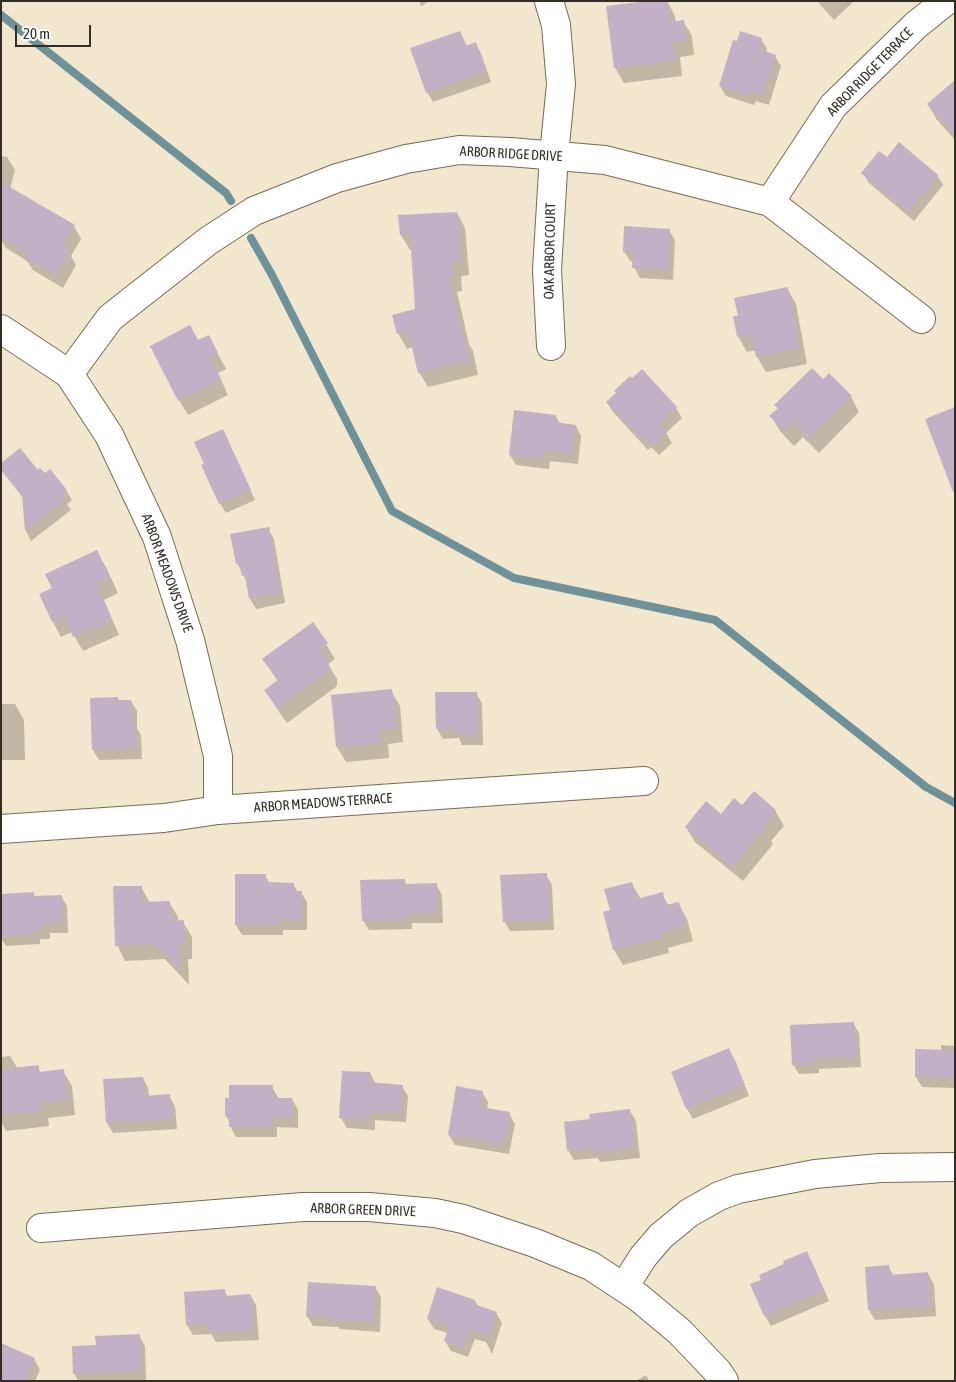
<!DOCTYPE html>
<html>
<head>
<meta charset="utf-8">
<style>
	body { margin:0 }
	#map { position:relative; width:956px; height:1382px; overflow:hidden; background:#f1e6ce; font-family:"Asap Condensed",sans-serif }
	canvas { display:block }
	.frame { position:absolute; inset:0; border:2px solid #322e25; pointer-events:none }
	.scale { position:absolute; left:15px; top:25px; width:76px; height:22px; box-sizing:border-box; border:2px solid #322e25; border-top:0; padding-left:6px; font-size:15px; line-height:18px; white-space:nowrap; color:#322e25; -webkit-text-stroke:4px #fff; paint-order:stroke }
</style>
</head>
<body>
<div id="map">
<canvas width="956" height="1382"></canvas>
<div class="frame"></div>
<div class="scale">20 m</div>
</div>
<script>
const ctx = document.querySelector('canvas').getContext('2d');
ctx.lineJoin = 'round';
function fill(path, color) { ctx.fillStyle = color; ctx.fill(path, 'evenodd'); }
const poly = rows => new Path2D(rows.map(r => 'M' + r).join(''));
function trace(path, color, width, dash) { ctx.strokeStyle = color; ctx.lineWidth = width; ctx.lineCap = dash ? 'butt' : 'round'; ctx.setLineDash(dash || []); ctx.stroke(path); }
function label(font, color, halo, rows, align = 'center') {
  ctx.font = font + ' "Asap Condensed",sans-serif'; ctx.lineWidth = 4.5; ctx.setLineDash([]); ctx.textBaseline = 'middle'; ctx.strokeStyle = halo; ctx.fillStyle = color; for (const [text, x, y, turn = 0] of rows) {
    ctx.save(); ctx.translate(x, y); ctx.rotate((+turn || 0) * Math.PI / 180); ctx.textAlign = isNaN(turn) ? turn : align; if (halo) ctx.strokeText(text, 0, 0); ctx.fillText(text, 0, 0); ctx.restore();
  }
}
const shadow = poly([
	[419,1,430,1,421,6],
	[667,1,675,16,676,22,683,21,692,36,694,55,680,57,682,76,624,83,615,68,608,7],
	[817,1,854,1,834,20],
	[460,32,467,46,475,43,481,53,491,82,433,102,427,92],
	[761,39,767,49,766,53,775,56,781,66,769,105,756,101,754,105,726,96,720,86],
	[955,83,955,140,937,120,928,105],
	[1,156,7,157,15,170,10,189,74,226,81,239,71,256,76,265,63,288,33,270,27,261,6,248,1,240],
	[887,159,937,175,943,185,914,221,869,183,863,173],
	[457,213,465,228,469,275,461,276,462,291,457,292,469,344,473,351,478,375,428,387,419,372,413,347,407,349,398,333,417,310,412,250,410,250,401,235],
	[669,230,675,240,673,280,640,278,634,267,634,262,630,261,624,251],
	[787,288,796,304,807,364,766,372,757,357,756,350,747,352,738,336,739,317],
	[198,342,217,352,226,369,218,373,228,395,188,415,179,400],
	[642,371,676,408,682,418,666,433,672,443,659,455,651,447,648,450,613,412,607,402],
	[823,381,851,397,859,412,819,453,803,437,794,446,780,431,771,416,778,409,776,405],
	[556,416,560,424,576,426,581,436,578,464,550,461,549,469,516,465,510,455],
	[228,441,255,500,226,513,220,503],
	[1,469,37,472,66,490,72,500,67,504,71,510,31,541,26,531,23,498,6,476],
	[268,529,274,539,285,603,256,609,250,599,247,582,237,563],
	[97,552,106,567,118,593,104,600,119,635,83,651,72,632,61,637,53,622],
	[326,644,335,659,328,664,337,679,337,686,287,723,275,706,266,691,278,682,264,659],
	[391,691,400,706,403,742,388,744,389,758,346,762,337,747,332,696],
	[476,693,482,703,483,745,462,745,459,738,443,739,437,729],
	[118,698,120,702,131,701,137,711,137,728,141,735,142,759,99,760,93,750,92,699],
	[1,704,15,704,24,720,25,760,1,760],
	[742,807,775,810,784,826,771,841,773,844,743,881,695,842,686,827,722,816],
	[265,875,270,884,293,884,298,892,301,892,307,902,307,930,283,930,283,935,242,935,236,925],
	[546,875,552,885,554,930,510,931,504,921],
	[404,880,407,885,436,884,442,895,443,923,412,923,412,929,369,930,363,920],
	[631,883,641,899,662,894,669,906,678,903,687,919,693,941,668,948,669,953,623,965,614,950,604,913,611,911],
	[141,887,150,903,169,902,178,917,178,922,183,922,192,937,192,959,188,959,189,985,165,959,125,961,117,945],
	[33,893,35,897,61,896,67,906,68,933,50,933,50,939,40,939,40,944,6,946,1,938,1,894],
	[853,1023,859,1033,861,1067,819,1069,819,1073,799,1074,793,1064],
	[941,1045,955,1046,955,1088,922,1087,916,1077,941,1051],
	[729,1050,735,1060,749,1096,693,1119,687,1109,672,1073],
	[10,1056,18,1069,38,1067,41,1073,63,1071,72,1086,75,1115,48,1118,49,1126,6,1131,1,1122,1,1057],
	[370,1073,376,1084,402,1086,408,1096,406,1122,375,1120,375,1130,347,1128,341,1118],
	[143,1078,148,1088,149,1097,169,1096,175,1106,177,1129,113,1133,107,1123],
	[272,1087,278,1097,278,1099,292,1099,298,1110,298,1128,277,1127,277,1137,236,1137,230,1126,230,1123,226,1116],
	[482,1092,488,1102,487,1110,509,1113,515,1124,509,1154,455,1145,449,1135],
	[630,1111,636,1121,640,1158,600,1162,598,1158,574,1160,568,1150,591,1120],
	[806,1252,812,1262,829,1301,771,1326,765,1316,752,1285,763,1280],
	[888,1266,894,1276,928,1274,934,1284,936,1316,875,1320,869,1310],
	[375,1287,381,1297,380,1332,339,1329,338,1327,313,1326,307,1316],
	[224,1290,228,1297,250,1295,256,1305,259,1340,216,1342,211,1334,193,1335,187,1325],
	[475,1301,478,1307,496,1313,502,1323,492,1354,486,1342,475,1339,468,1357,451,1351,445,1341,448,1333,434,1329,428,1319],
	[139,1335,145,1346,146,1381,78,1381,74,1373,97,1346],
	[34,1359,40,1370,35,1381,1,1381],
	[646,1375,649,1381,636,1381]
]);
const stream = poly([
	[1,15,226,193,231,201],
	[251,238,272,275,392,511,514,578,715,620,926,787,955,803]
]);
const building = poly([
	[648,1,667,1,670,22,684,20,686,40,672,42,675,61,614,68,606,6],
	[460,31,466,46,476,42,486,71,426,93,410,48],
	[740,31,762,38,759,49,776,55,763,96,750,91,749,95,719,86,733,40,737,41],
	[955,80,955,136,927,104],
	[899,142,938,175,925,193,924,192,908,212,861,173,879,151,887,157],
	[1,182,75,225,62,246,69,251,55,275,24,257,26,252,1,238],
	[457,212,461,260,453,261,454,276,449,277,462,335,464,334,470,360,418,373,408,331,397,334,392,315,415,309,410,235,400,235,398,215],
	[624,226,670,229,669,237,670,237,668,270,632,268,633,252,623,252],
	[788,287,799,349,756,357,751,334,737,337,733,316,738,316,734,298],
	[190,325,198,340,209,335,218,353,210,358,221,379,178,401,150,346],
	[812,368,823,379,829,373,852,396,809,438,794,422,785,431,769,416,778,408,774,405],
	[642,369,677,407,659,424,667,433,653,446,645,437,642,440,606,402,616,393,614,391,630,376,632,378],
	[955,407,955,492,953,492,925,419],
	[514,410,556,415,555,422,576,425,573,454,545,451,544,459,509,455],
	[223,429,251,490,219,504,201,465,204,464,194,442],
	[20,448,38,470,40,468,45,473,50,469,67,490,62,494,66,499,25,531,22,495,1,470,1,463],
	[269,527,280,593,249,599,245,575,242,576,239,563,236,564,230,534],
	[97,550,110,578,96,584,112,620,73,637,64,616,52,622,39,594,52,588,45,574],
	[313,622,328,643,319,649,329,663,329,671,277,708,264,690,278,680,262,659],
	[392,689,396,727,380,729,381,743,336,747,331,695],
	[435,692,477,692,478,735,455,735,455,729,436,729],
	[118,697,118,700,131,700,132,723,136,723,136,749,92,750,90,698],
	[754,791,776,810,763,826,765,828,733,867,685,827,706,801,721,814,734,798,742,805],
	[547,873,549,920,503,922,500,875],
	[235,874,266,874,266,882,294,883,294,891,302,891,302,920,278,920,278,925,235,925],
	[405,879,405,884,437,883,438,913,407,913,407,919,362,921,360,880],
	[632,882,637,899,663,892,666,905,679,902,685,926,660,933,661,938,613,950,603,912,610,910,604,889],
	[113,886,142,886,142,902,170,901,171,921,184,920,184,944,180,944,181,972,155,944,115,946],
	[34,892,34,896,62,895,63,923,44,924,44,930,35,930,35,934,1,936,1,894],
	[854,1022,856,1057,814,1059,814,1063,792,1065,790,1025],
	[729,1048,745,1085,686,1109,671,1072],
	[915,1049,955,1050,955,1078,915,1077],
	[39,1065,39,1072,64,1069,67,1100,40,1103,41,1111,1,1115,1,1069],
	[342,1071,370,1072,370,1082,403,1085,401,1113,370,1111,369,1120,339,1118],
	[143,1077,145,1096,170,1094,172,1119,106,1123,103,1079],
	[229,1085,273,1085,272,1098,292,1098,292,1118,272,1117,272,1127,229,1127,229,1117,225,1116,225,1098,229,1098],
	[456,1086,483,1091,480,1107,510,1112,504,1145,448,1135],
	[630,1109,635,1148,593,1153,593,1148,567,1151,564,1122,590,1119,589,1114],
	[807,1251,824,1291,764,1316,750,1284,761,1280,759,1275,784,1264,783,1261],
	[889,1265,890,1275,928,1272,931,1306,868,1310,865,1267],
	[308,1282,376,1286,374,1322,332,1320,332,1318,306,1316],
	[437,1287,475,1300,474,1304,497,1312,489,1336,469,1329,463,1348,444,1341,449,1326,427,1319],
	[225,1289,226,1296,251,1294,254,1330,209,1333,208,1324,186,1325,184,1292],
	[140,1334,141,1371,73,1374,72,1346,96,1345,95,1336],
	[1,1343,35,1358,25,1381,1,1381]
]);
const minor = poly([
	[549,1,556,25,561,84,554,155,547,270,551,346],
	[770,202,833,106,916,25,946,1],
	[1,329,69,374,109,435,157,537,190,640,218,756,218,810],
	[69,374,110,318,208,241,254,211,337,178,406,159,459,150,510,152,605,160,770,202,921,319],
	[1,829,164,818,218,810,644,781],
	[41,1228,303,1207,369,1207,435,1213,463,1219,535,1243,591,1266,638,1297,680,1332,718,1372,724,1381],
	[624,1287,643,1257,661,1236,689,1213,719,1196,738,1189,815,1174,880,1168,955,1167]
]);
const streetNames = [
	["ARBOR RIDGE TERRACE",870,72,-46],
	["ARBOR RIDGE DRIVE",511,154,3],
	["OAK ARBOR COURT",550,251,-89],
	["ARBOR MEADOWS DRIVE",167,573,70],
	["ARBOR MEADOWS TERRACE",323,803,-4],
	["ARBOR GREEN DRIVE",363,1210,2]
];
fill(shadow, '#0003');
trace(stream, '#6f9299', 8);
fill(building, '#c1b1c6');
trace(minor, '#766c56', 30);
trace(minor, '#fff', 28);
label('14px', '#322e25', '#fff', streetNames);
</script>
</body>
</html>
